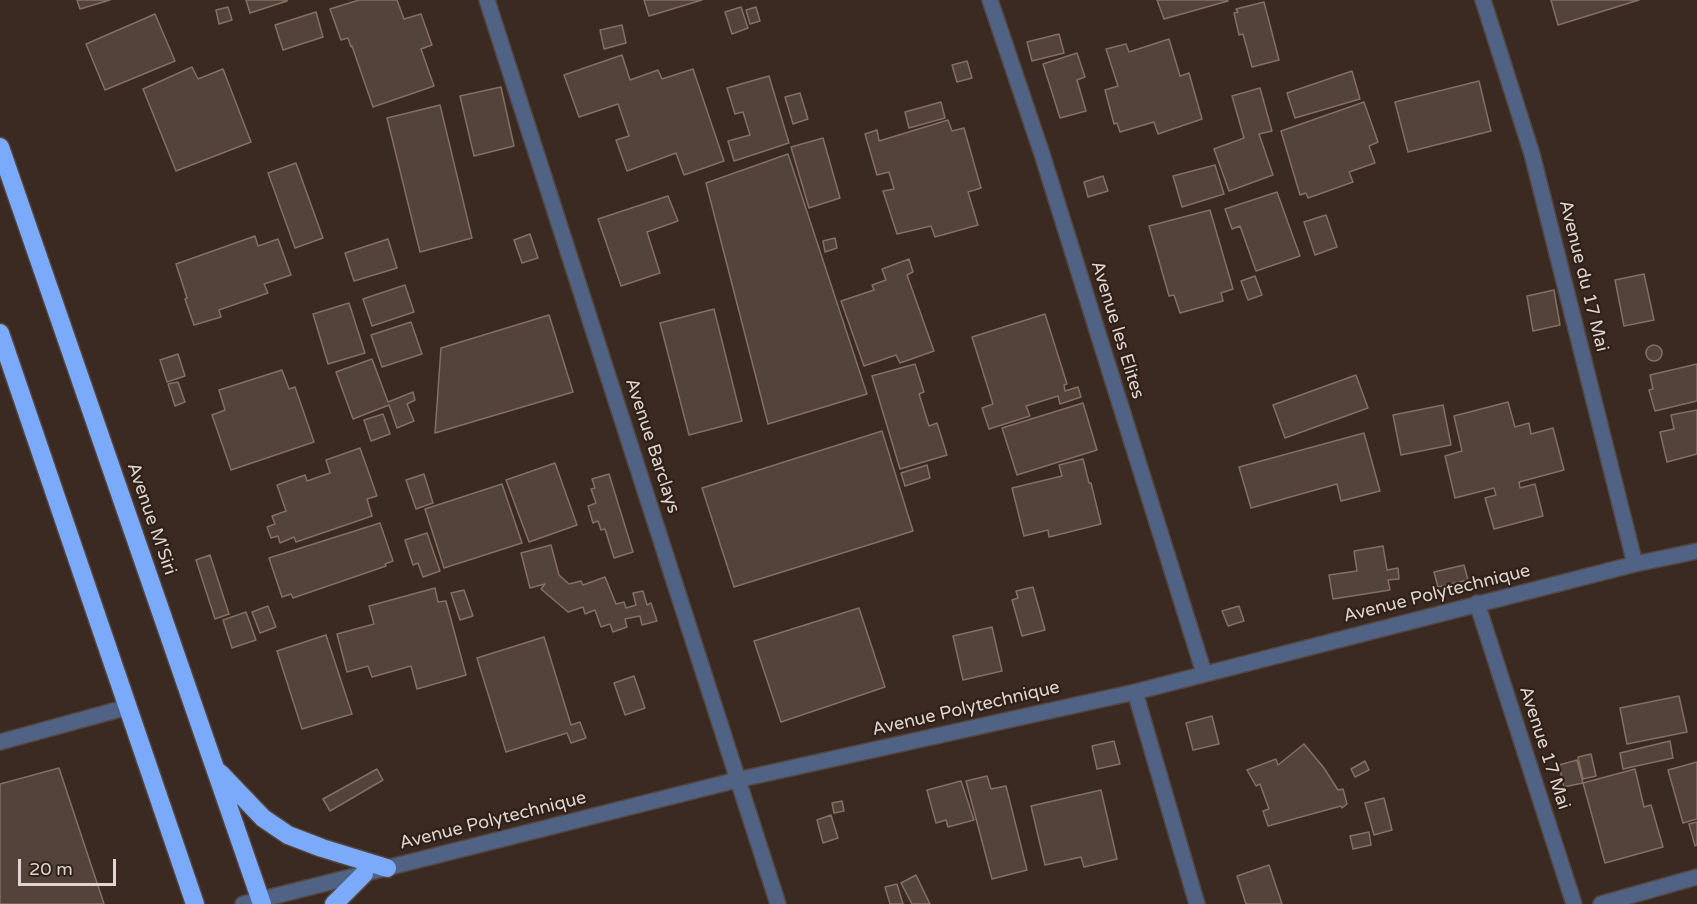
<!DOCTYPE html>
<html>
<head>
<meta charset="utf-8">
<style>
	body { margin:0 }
	#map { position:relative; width:1697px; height:904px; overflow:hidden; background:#3a2a22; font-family:"Varela Round",sans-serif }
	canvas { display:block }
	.scale { position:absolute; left:18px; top:859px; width:98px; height:27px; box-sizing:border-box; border:3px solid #dfd5cf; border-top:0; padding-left:8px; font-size:18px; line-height:21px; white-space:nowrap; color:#dfd5cf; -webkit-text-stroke:4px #302118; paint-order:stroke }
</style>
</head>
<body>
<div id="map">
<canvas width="1697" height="904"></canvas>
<div class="scale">20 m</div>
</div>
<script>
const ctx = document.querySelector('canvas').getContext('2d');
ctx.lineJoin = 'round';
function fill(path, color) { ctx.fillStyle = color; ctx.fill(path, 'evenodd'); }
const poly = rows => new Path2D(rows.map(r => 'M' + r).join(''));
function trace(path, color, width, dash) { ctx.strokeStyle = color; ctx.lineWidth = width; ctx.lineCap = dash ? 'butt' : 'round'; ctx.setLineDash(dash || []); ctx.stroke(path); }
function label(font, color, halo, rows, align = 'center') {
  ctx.font = font + ' "Varela Round",sans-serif'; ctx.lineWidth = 4.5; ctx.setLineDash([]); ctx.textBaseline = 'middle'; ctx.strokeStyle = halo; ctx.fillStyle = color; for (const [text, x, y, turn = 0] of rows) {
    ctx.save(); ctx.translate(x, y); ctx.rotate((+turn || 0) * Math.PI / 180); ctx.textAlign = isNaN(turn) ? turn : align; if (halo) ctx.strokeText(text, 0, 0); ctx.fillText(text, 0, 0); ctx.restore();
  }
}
const building = poly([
	[77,0,110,0,80,9,77,0],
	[246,0,287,0,287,1,250,13,246,0],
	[359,0,397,0,404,19,421,14,432,45,421,49,434,86,373,107,352,46,351,47,348,38,341,40,330,9,359,0],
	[644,0,702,0,649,16,644,0],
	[1157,0,1227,0,1228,1,1164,19,1157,0],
	[1551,0,1639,0,1558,25,1551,0],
	[1264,2,1279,60,1252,67,1243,34,1239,35,1234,13,1238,12,1236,9,1264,2],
	[228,7,232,20,219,24,216,10,228,7],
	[741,7,748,28,732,34,725,12,741,7],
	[756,7,760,21,750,24,746,10,756,7],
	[316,12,323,37,283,50,275,25,316,12],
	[155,14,175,61,105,90,86,44,155,14],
	[622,25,626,43,604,49,600,30,622,25],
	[1059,34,1064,53,1032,61,1027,42,1059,34],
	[1169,39,1180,76,1189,73,1202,119,1158,134,1154,122,1120,132,1117,123,1114,124,1105,90,1118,86,1106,49,1126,44,1129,52,1169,39],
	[1077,53,1085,77,1077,80,1086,111,1060,118,1043,64,1077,53],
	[622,55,630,80,658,70,662,79,693,69,724,161,684,175,676,153,627,171,616,140,629,136,618,104,579,117,564,75,622,55],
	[967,61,972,78,957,82,952,65,967,61],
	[192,67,198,79,223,69,251,142,176,171,143,89,192,67],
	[1352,71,1360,99,1295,118,1287,93,1352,71],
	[769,76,789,143,734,161,728,141,750,135,743,112,735,114,727,88,769,76],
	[1479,81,1491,131,1408,152,1395,102,1479,81],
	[501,87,514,146,474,156,460,96,501,87],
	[1260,88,1272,131,1259,134,1273,175,1229,191,1214,149,1244,138,1232,96,1260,88],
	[800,93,808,119,793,124,785,97,800,93],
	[941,102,945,118,909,128,905,112,941,102],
	[1364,102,1378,142,1369,146,1375,163,1349,172,1353,182,1308,198,1306,193,1300,195,1281,131,1364,102],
	[440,105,472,238,420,252,387,118,440,105],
	[948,120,952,131,964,128,981,188,968,192,978,225,935,237,931,226,897,234,883,191,894,189,889,172,877,175,865,134,877,130,879,141,948,120],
	[823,138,840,198,809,208,791,147,823,138],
	[788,154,867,394,768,424,706,183,788,154],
	[296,163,323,238,295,248,268,173,296,163],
	[1215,165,1224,194,1182,207,1173,176,1215,165],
	[1103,176,1108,191,1088,197,1084,182,1103,176],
	[1277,192,1300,256,1256,271,1240,226,1232,229,1225,209,1277,192],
	[668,196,678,221,647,232,660,273,621,286,598,219,668,196],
	[1210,210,1233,289,1221,293,1223,301,1180,313,1174,295,1169,296,1149,226,1210,210],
	[1326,215,1337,247,1315,255,1304,222,1326,215],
	[530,234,538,258,522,263,514,240,530,234],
	[255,236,258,246,278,239,291,275,264,284,268,293,219,310,221,317,194,325,185,299,187,298,176,264,255,236],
	[835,238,837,248,825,252,823,241,835,238],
	[388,239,397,268,354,281,345,253,388,239],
	[909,259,913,272,907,275,934,351,900,363,896,355,864,366,841,301,874,290,872,285,886,280,882,269,909,259],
	[1644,274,1654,320,1624,326,1615,280,1644,274],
	[1255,276,1262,295,1248,300,1241,281,1255,276],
	[405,285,414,312,372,326,363,299,405,285],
	[1554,290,1560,325,1533,331,1527,296,1554,290],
	[349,303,365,353,328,364,313,314,349,303],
	[714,309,742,421,689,435,660,323,714,309],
	[1045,314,1067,384,1064,385,1065,391,1078,387,1081,397,1060,404,1058,396,1026,406,1030,416,989,429,982,408,993,404,972,337,1045,314],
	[549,315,573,392,435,433,441,348,549,315],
	[411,322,422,354,382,367,371,335,411,322],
	'1646 353a8 8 0 1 1 16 0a8 8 0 1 1-16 0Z',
	[178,354,185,376,167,382,160,360,178,354],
	[372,359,388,402,413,392,415,400,407,404,414,421,397,428,389,405,353,419,336,372,372,359],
	[915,364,924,392,919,394,929,426,937,423,947,455,900,469,872,376,915,364],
	[1697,364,1697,401,1655,411,1649,390,1653,389,1650,375,1697,364],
	[282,370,289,389,295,387,314,442,231,470,212,415,225,410,219,390,282,370],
	[1356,375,1368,408,1285,438,1273,405,1356,375],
	[178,382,185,402,175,406,168,384,178,382],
	[1508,402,1515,427,1529,423,1531,434,1553,428,1564,470,1519,482,1520,488,1535,484,1543,516,1494,529,1485,498,1496,495,1494,488,1455,498,1445,456,1462,451,1454,416,1508,402],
	[1083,403,1097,450,1017,475,1002,428,1083,403],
	[1443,405,1451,445,1401,455,1393,415,1443,405],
	[1697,410,1697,454,1667,462,1660,432,1674,429,1671,415,1697,410],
	[383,414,390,434,371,441,364,420,383,414],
	[882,431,913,531,734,587,702,488,882,431],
	[1364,433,1380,491,1341,501,1337,484,1251,508,1239,467,1364,433],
	[360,448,377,496,367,499,372,516,296,542,294,537,280,543,278,536,271,538,267,527,275,524,272,516,286,511,277,485,305,475,307,481,330,473,326,460,360,448],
	[1083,459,1089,483,1091,483,1101,524,1049,537,1048,530,1024,536,1012,488,1062,476,1059,465,1083,459],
	[555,463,577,525,529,542,506,480,555,463],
	[927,465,930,478,905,486,901,473,927,465],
	[424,474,433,503,416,509,406,480,424,474],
	[609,474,633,552,614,558,605,529,601,530,598,521,593,523,588,506,596,503,591,489,595,488,592,479,609,474],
	[502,484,522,543,444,568,425,509,502,484],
	[380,523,393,561,385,564,386,566,293,598,291,594,282,597,269,558,380,523],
	[427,533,440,571,423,577,418,563,413,565,405,540,427,533],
	[551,545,559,575,569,584,581,581,583,585,605,577,616,604,624,602,626,608,636,605,633,593,643,591,647,605,651,603,657,621,642,625,640,616,625,619,627,627,613,632,610,624,601,627,595,610,585,614,583,607,568,612,541,589,545,584,530,588,521,553,551,545],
	[1383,546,1387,570,1398,568,1399,579,1388,580,1390,590,1333,599,1329,575,1357,571,1354,551,1383,546],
	[210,555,229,614,215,619,196,560,210,555],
	[1464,565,1468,580,1438,587,1434,572,1464,565],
	[1033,587,1045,630,1022,636,1012,600,1018,598,1016,591,1033,587],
	[435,588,438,602,446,601,466,675,417,689,411,666,372,677,368,666,347,672,337,634,374,624,369,606,435,588],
	[464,590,473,616,460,620,451,593,464,590],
	[268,606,276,627,260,633,252,612,268,606],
	[1239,606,1244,621,1228,626,1222,611,1239,606],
	[859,608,885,687,781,722,754,641,859,608],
	[246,612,256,640,232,648,223,620,246,612],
	[992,627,1002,671,963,680,953,636,992,627],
	[326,635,352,714,302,729,277,651,326,635],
	[544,637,571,725,580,722,586,738,571,743,567,733,506,752,477,658,544,637],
	[634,676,645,708,625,715,614,683,634,676],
	[1679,696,1687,732,1627,744,1620,708,1679,696],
	[1212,716,1219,744,1193,750,1186,723,1212,716],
	[1114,741,1120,764,1097,769,1092,746,1114,741],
	[1670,741,1673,758,1623,769,1620,753,1670,741],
	[1304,744,1324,768,1338,790,1343,789,1347,804,1342,808,1341,806,1268,826,1263,811,1269,809,1260,784,1256,786,1247,770,1276,759,1278,765,1304,744],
	[1591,754,1596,776,1583,779,1578,757,1591,754],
	[1577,760,1583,783,1564,787,1559,765,1577,760],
	[1365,761,1369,770,1355,777,1351,769,1365,761],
	[1697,762,1697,819,1683,823,1668,770,1697,762],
	[59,768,104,904,0,904,0,784,59,768],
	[377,769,383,780,330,811,323,799,377,769],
	[1635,769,1644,807,1651,805,1663,847,1605,863,1583,783,1635,769],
	[987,776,991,789,1006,786,1027,870,992,879,966,781,987,776],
	[961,781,974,820,948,827,946,820,936,823,927,790,961,781],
	[1101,790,1117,859,1084,867,1081,857,1045,865,1031,806,1101,790],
	[1384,798,1392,830,1374,835,1365,803,1384,798],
	[842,801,844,811,834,813,832,803,842,801],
	[831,815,838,838,823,843,817,820,831,815],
	[1697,822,1697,845,1695,846,1689,824,1697,822],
	[1369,832,1371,845,1353,849,1350,836,1369,832],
	[1269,865,1282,904,1246,904,1237,876,1269,865],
	[916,875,930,904,912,904,901,883,916,875],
	[897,884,903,904,890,904,885,887,897,884]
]);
const minor = poly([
	[487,0,778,904],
	[990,0,1042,154,1204,673],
	[1483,0,1532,154,1635,564],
	[1477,603,1574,904],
	[1135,692,1197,904],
	[0,742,128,707],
	[243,904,737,780,1135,692,1635,564,1697,551],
	[1601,904,1697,877]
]);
const highway = poly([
	[0,147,262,904],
	[0,333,195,904],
	[220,773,263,818,288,835,322,848,387,868],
	[334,904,364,874]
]);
const streetNames = [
	["Avenue du 17 Mai",1583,276,76],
	["Avenue les Elites",1117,330,73],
	["Avenue Barclays",652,446,72],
	["Avenue M'Siri",151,519,71],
	["Avenue Polytechnique",1437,594,-14],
	["Avenue Polytechnique",966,709,-13],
	["Avenue 17 Mai",1544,748,72],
	["Avenue Polytechnique",493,821,-14]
];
fill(building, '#54433a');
trace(building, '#827065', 1.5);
trace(minor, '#54453e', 18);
trace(highway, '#54453e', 21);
trace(minor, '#506384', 15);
trace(highway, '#7caafb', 18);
label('18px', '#dfd5cf', '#302118', streetNames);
</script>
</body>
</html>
